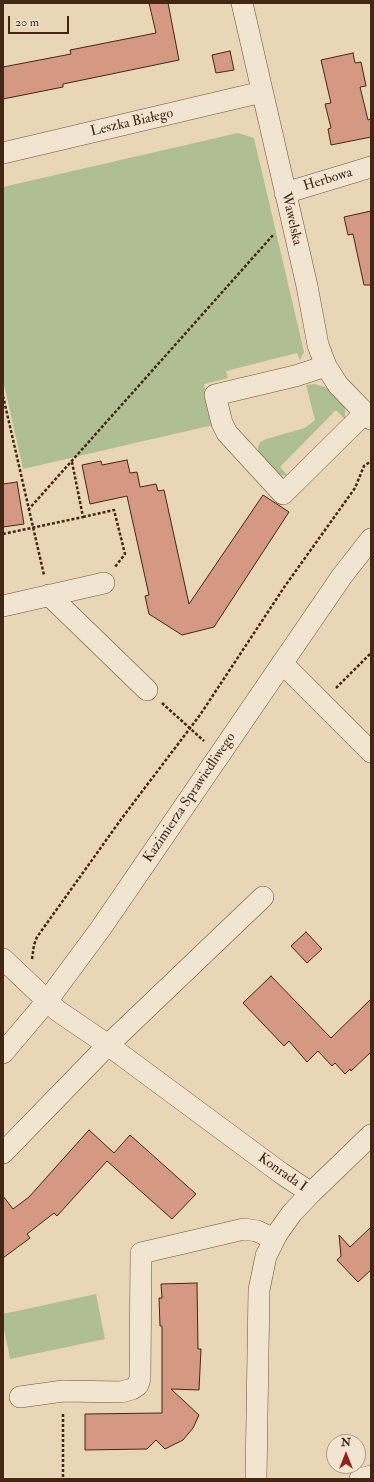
<!DOCTYPE html>
<html>
<head>
<meta charset="utf-8">
<style>
	body { margin:0 }
	#map { position:relative; width:374px; height:1482px; overflow:hidden; background:#e9d6b6; font-family:"IM FELL Double Pica",serif }
	canvas { display:block }
	.frame { position:absolute; inset:0; border:4px solid #442615; pointer-events:none }
	.north { position:absolute; left:326px; top:1434px; width:40px; height:40px; box-sizing:border-box; background:#f1e4d0; border:1px solid #ac9885; border-radius:50%; rotate:0deg; font-size:11px; font-weight:700; line-height:16px; text-align:center; color:#442615 }
	.north::after { content:''; display:block; margin:auto; width:14px; height:18px; background:#8f2418; clip-path:polygon(50% 0,100% 100%,50% 72%,0 100%) }
	.scale { position:absolute; left:8px; top:16px; width:61px; height:18px; box-sizing:border-box; border:2px solid #442615; border-top:0; padding-left:5px; font-size:12px; line-height:14px; white-space:nowrap; color:#442615; -webkit-text-stroke:3px #f1e4d0; paint-order:stroke }
</style>
</head>
<body>
<div id="map">
<canvas width="374" height="1482"></canvas>
<div class="frame"></div>
<div class="north">N</div>
<div class="scale">20 m</div>
</div>
<script>
const ctx = document.querySelector('canvas').getContext('2d');
ctx.lineJoin = 'round';
function fill(path, color) { ctx.fillStyle = color; ctx.fill(path, 'evenodd'); }
const poly = rows => new Path2D(rows.map(r => 'M' + r).join(''));
function trace(path, color, width, dash) { ctx.strokeStyle = color; ctx.lineWidth = width; ctx.lineCap = dash ? 'butt' : 'round'; ctx.setLineDash(dash || []); ctx.stroke(path); }
function label(font, color, halo, rows, align = 'center') {
  ctx.font = font + ' "IM FELL Double Pica",serif'; ctx.lineWidth = 3; ctx.setLineDash([]); ctx.textBaseline = 'middle'; ctx.strokeStyle = halo; ctx.fillStyle = color; for (const [text, x, y, turn = 0] of rows) {
    ctx.save(); ctx.translate(x, y); ctx.rotate((+turn || 0) * Math.PI / 180); ctx.textAlign = isNaN(turn) ? turn : align; if (halo) ctx.strokeText(text, 0, 0); ctx.fillText(text, 0, 0); ctx.restore();
  }
}
const green = poly([
	[238,133,254,138,304,352,300,360,297,353,226,371,228,378,204,384,213,425,23,469,3,380,3,187],
	[314,384,325,387,330,390,345,406,345,419,336,410,280,467,288,476,279,475,258,454,258,448,260,442,266,439,305,428,315,420,306,385],
	[96,1294,105,1339,10,1359,3,1324,3,1314]
]);
const building = poly([
	[149,3,168,3,179,60,63,84,63,87,3,99,3,67,71,54,70,50,156,33,149,3],
	[230,51,234,70,216,73,212,55,230,51],
	[353,53,355,63,361,62,366,86,360,87,368,120,371,119,371,137,331,145,328,129,331,128,325,104,331,103,321,60,353,53],
	[371,211,371,285,364,285,353,234,348,235,344,217,371,211],
	[127,460,130,473,137,472,140,487,156,484,158,491,164,490,189,604,263,495,289,512,214,627,182,635,149,614,145,596,149,595,127,496,90,504,82,465,101,461,102,465,127,460],
	[17,482,24,524,3,527,3,484,17,482],
	[306,932,322,949,307,963,291,946,306,932],
	[271,976,331,1038,371,999,371,1052,351,1071,350,1069,345,1074,335,1063,332,1066,318,1051,307,1062,289,1041,284,1046,243,1003,271,976],
	[89,1130,114,1153,130,1135,196,1194,172,1219,107,1161,57,1216,54,1213,27,1234,30,1238,3,1258,3,1196,13,1209,29,1197,89,1130],
	[371,1227,371,1270,358,1282,337,1260,341,1256,339,1235,350,1247,371,1227],
	[197,1283,198,1349,201,1349,199,1390,171,1389,199,1415,193,1428,183,1440,165,1449,156,1440,147,1449,85,1450,85,1414,162,1413,162,1326,160,1326,159,1298,162,1298,161,1284,197,1283]
]);
const path = poly([
	[3,396,44,575],
	[28,510,274,234],
	[83,517,114,510,125,554,115,567],
	[3,534,83,517,72,462],
	[336,688,371,653],
	[162,703,204,741],
	[32,959,34,945,37,937,122,818,200,715,285,586,355,488,364,466,371,461],
	[63,1477,63,1412]
]);
const minor = poly([
	[242,3,307,286,318,345,326,366,338,385,371,419],
	[3,153,262,92],
	[285,193,371,167],
	[326,366,295,376,215,395,222,423,227,433,283,494,365,413],
	[49,595,147,690],
	[3,606,104,583],
	[282,663,371,752],
	[3,959,58,1011,108,1045,281,1173,311,1193,292,1213,277,1234,266,1256,259,1290,256,1479],
	[3,1053,47,1001,101,928,342,576,371,539],
	[3,1153,108,1045,263,897],
	[311,1193,371,1135],
	[20,1397,63,1391,121,1392,132,1389,138,1385,140,1378,141,1253,244,1229,257,1231,274,1239],
	[360,1479,371,1476]
]);
const streetNames = [
	["Leszka Białego",132,123,-13],
	["Herbowa",328,180,-17],
	["Wawelska",291,219,77],
	["Kazimierza Sprawiedliwego",190,798,-56],
	["Konrada I",282,1173,35]
];
fill(green, '#b0bf93');
fill(building, '#d59983');
trace(building, '#442615', 1);
trace(minor, '#6d523d', 22);
trace(path, '#442615', 2.5, [3, 2]);
trace(minor, '#f1e4d0', 21);
label('14px', '#442615', '#f1e4d0', streetNames);
</script>
</body>
</html>
